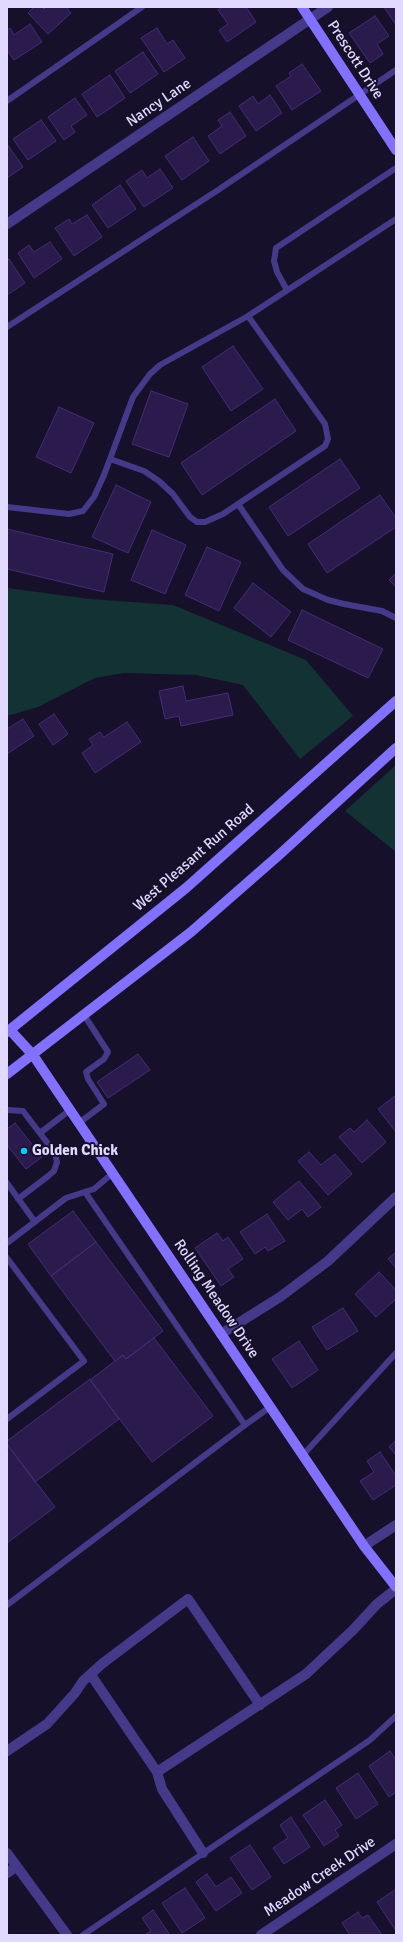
<!DOCTYPE html>
<html>
<head>
<meta charset="utf-8">
<style>
	body { margin:0 }
	#map { position:relative; width:403px; height:1942px; overflow:hidden; background:#17102a; font-family:Signika,sans-serif }
	canvas { display:block }
	.frame { position:absolute; inset:0; border:8px solid #e1d9ff; pointer-events:none }
</style>
</head>
<body>
<div id="map">
<canvas width="403" height="1942"></canvas>
<div class="frame"></div>
</div>
<script>
const ctx = document.querySelector('canvas').getContext('2d');
ctx.lineJoin = 'round';
function fill(path, color) { ctx.fillStyle = color; ctx.fill(path, 'evenodd'); }
const poly = rows => new Path2D(rows.map(r => 'M' + r).join(''));
function trace(path, color, width, dash) { ctx.strokeStyle = color; ctx.lineWidth = width; ctx.lineCap = dash ? 'butt' : 'round'; ctx.setLineDash(dash || []); ctx.stroke(path); }
function label(font, color, halo, rows, align = 'center') {
  ctx.font = font + ' Signika,sans-serif'; ctx.lineWidth = 4; ctx.setLineDash([]); ctx.textBaseline = 'middle'; ctx.strokeStyle = halo; ctx.fillStyle = color; for (const [text, x, y, turn = 0] of rows) {
    ctx.save(); ctx.translate(x, y); ctx.rotate((+turn || 0) * Math.PI / 180); ctx.textAlign = isNaN(turn) ? turn : align; if (halo) ctx.strokeText(text, 0, 0); ctx.fillText(text, 0, 0); ctx.restore();
  }
}
const green = poly([
	[7,588,90,599,173,605,306,660,353,716,300,759,243,685,196,675,124,673,95,678,38,707,7,716],
	[396,765,396,852,345,811]
]);
const building = poly([
	[34,7,42,7,44,9,46,7,66,7,71,13,48,34,28,13,34,7],
	[222,7,246,7,256,22,227,42,219,30,228,24,218,10,222,7],
	[384,7,396,7,396,25,384,7],
	[375,16,389,36,377,44,383,54,370,63,349,33,375,16],
	[30,24,42,42,14,60,7,50,7,30,10,28,14,35,30,24],
	[157,28,167,44,173,40,185,58,164,72,141,38,157,28],
	[143,52,158,74,130,93,115,71,143,52],
	[302,64,321,91,292,110,276,86,291,76,289,73,302,64],
	[110,75,125,98,97,117,82,94,110,75],
	[270,95,282,113,256,131,239,106,253,96,258,104,270,95],
	[75,98,87,115,71,126,75,132,64,140,48,117,75,98],
	[230,112,246,136,220,154,208,136,222,126,218,120,230,112],
	[41,120,56,141,28,160,13,139,41,120],
	[193,137,209,161,182,180,165,156,193,137],
	[7,144,23,167,7,178,7,144],
	[160,169,173,188,144,207,126,181,142,170,147,178,160,169],
	[120,185,136,209,108,228,92,205,120,185],
	[87,215,102,237,74,256,55,228,69,219,72,224,87,215],
	[50,242,62,259,34,278,18,253,29,245,34,252,50,242],
	[9,259,25,283,7,295,7,261,9,259],
	[233,346,263,389,231,411,202,367,233,346],
	[151,391,188,404,169,457,132,444,151,391],
	[275,399,296,431,202,495,181,463,275,399],
	[59,407,94,423,71,473,36,457,59,407],
	[340,459,360,488,288,536,269,507,340,459],
	[116,485,151,502,128,553,92,537,116,485],
	[380,495,396,518,396,527,327,573,308,544,380,495],
	[7,529,113,554,104,592,7,569,7,529],
	[152,530,186,545,165,594,131,580,152,530],
	[207,547,241,562,219,611,185,595,207,547],
	[396,573,396,587,389,580,396,573],
	[253,583,291,612,271,637,234,608,253,583],
	[302,610,383,649,368,678,288,640,302,610],
	[183,686,186,701,228,693,233,715,181,726,179,716,165,719,159,691,183,686],
	[54,714,68,734,53,745,39,724,54,714],
	[23,719,34,736,7,754,7,729,23,719],
	[127,722,141,742,95,773,82,753,93,745,89,739,100,732,104,737,127,722],
	[138,1054,150,1070,108,1098,97,1082,138,1054],
	[396,1095,396,1131,395,1131,378,1109,396,1095],
	[367,1120,386,1142,362,1163,339,1137,350,1128,354,1132,367,1120],
	[15,1123,42,1157,26,1169,7,1145,7,1129,15,1123],
	[309,1152,321,1165,335,1154,352,1174,328,1195,298,1161,309,1152],
	[299,1181,321,1207,308,1217,302,1209,288,1220,273,1202,299,1181],
	[73,1211,96,1242,51,1276,28,1244,73,1211],
	[267,1214,285,1241,268,1251,265,1247,255,1254,240,1232,267,1214],
	[217,1233,223,1241,228,1237,243,1259,228,1269,234,1277,221,1286,195,1248,217,1233],
	[96,1242,163,1331,126,1359,123,1355,115,1361,51,1276,96,1242],
	[396,1252,396,1268,388,1259,396,1252],
	[379,1272,396,1290,396,1299,376,1317,355,1294,379,1272],
	[343,1308,358,1331,327,1350,312,1327,343,1308],
	[154,1338,213,1416,152,1462,90,1380,123,1355,126,1359,154,1338],
	[299,1341,318,1370,292,1388,272,1359,299,1341],
	[90,1379,119,1419,35,1482,7,1444,7,1441,90,1379],
	[396,1440,396,1455,389,1447,396,1440],
	[7,1444,55,1507,7,1543,7,1444],
	[380,1452,396,1476,396,1485,373,1500,360,1481,374,1472,367,1461,380,1452],
	[390,1751,396,1760,396,1792,389,1797,369,1766,390,1751],
	[358,1773,378,1804,356,1819,336,1788,358,1773],
	[325,1800,342,1825,335,1830,339,1836,324,1846,303,1815,325,1800],
	[291,1817,310,1847,284,1864,273,1848,288,1838,280,1825,291,1817],
	[250,1845,271,1877,252,1890,230,1858,250,1845],
	[207,1874,216,1887,231,1877,242,1893,216,1911,196,1882,207,1874],
	[185,1888,205,1918,182,1933,162,1903,185,1888],
	[396,1889,396,1931,377,1902,396,1889],
	[153,1910,170,1935,145,1935,151,1931,142,1918,153,1910],
	[358,1912,362,1918,368,1915,382,1935,350,1935,342,1923,358,1912]
]);
const lane = poly([
	[7,101,142,7],
	[287,290,277,272,274,261,276,248,396,168],
	[7,327,218,190,396,70],
	[110,459,144,471,159,481,173,494,190,517,197,522,205,522,223,514,325,446,328,439,325,424,248,316],
	[238,504,283,570,303,589,328,600,344,604,382,611,396,618],
	[7,507,69,514,83,511,94,497,104,475,133,397,150,374,160,365,248,316,396,219],
	[7,1110,23,1111,55,1153,57,1162,54,1171,47,1177,18,1199],
	[79,1123,104,1104,88,1079,86,1072,104,1059,108,1052,84,1015],
	[40,1133,70,1110],
	[7,1183,35,1222],
	[7,1243,66,1198,94,1189,113,1173],
	[7,1258,84,1361,7,1419],
	[245,1425,270,1407],
	[303,1455,396,1353],
	[7,1605,245,1425,85,1192],
	[83,1935,370,1740,396,1716]
]);
const street = poly([
	[7,224,328,7],
	[221,1334,280,1297,328,1261,396,1197],
	[364,1546,396,1525],
	[91,1675,157,1772,162,1789,203,1853],
	[7,1751,47,1724,75,1693,83,1681,103,1663,188,1599,260,1705],
	[157,1772,306,1674,353,1630,377,1604,396,1589],
	[7,1853,67,1935],
	[7,1873,16,1867],
	[261,1935,396,1844]
]);
const secondary = poly([
	[302,7,396,150],
	[10,1030,33,1055,364,1546,396,1587],
	[7,1032,186,888,396,701],
	[7,1074,191,932,279,855,396,748]
]);
const markers = [
	[24,1151,4,"#05cdff"]
];
const streetNames = [
	["Prescott Drive",355,60,57],
	["Nancy Lane",159,103,-34],
	["West Pleasant Run Road",194,858,-41],
	["Rolling Meadow Drive",216,1299,56],
	["Meadow Creek Drive",320,1877,-34]
];
const poiNames = [
	["Golden Chick",32,1151]
];
fill(green, '#133234');
fill(building, '#2a1b4c');
trace(building, '#432d78', 1);
trace(lane, '#453a8a', 6);
trace(street, '#453a8a', 10);
trace(secondary, '#8270ff', 10);
for (const [x, y, r, color] of markers) { const dot = new Path2D(); dot.arc(x, y, r, 0, 2 * Math.PI); ctx.fillStyle = color; ctx.fill(dot); trace(dot, '#17102a', 1.5); }
label('15px', '#e1d9ff', '#17102a', streetNames);
label('bold 15px', '#e1d9ff', '#17102a', poiNames, 'left');
</script>
</body>
</html>
